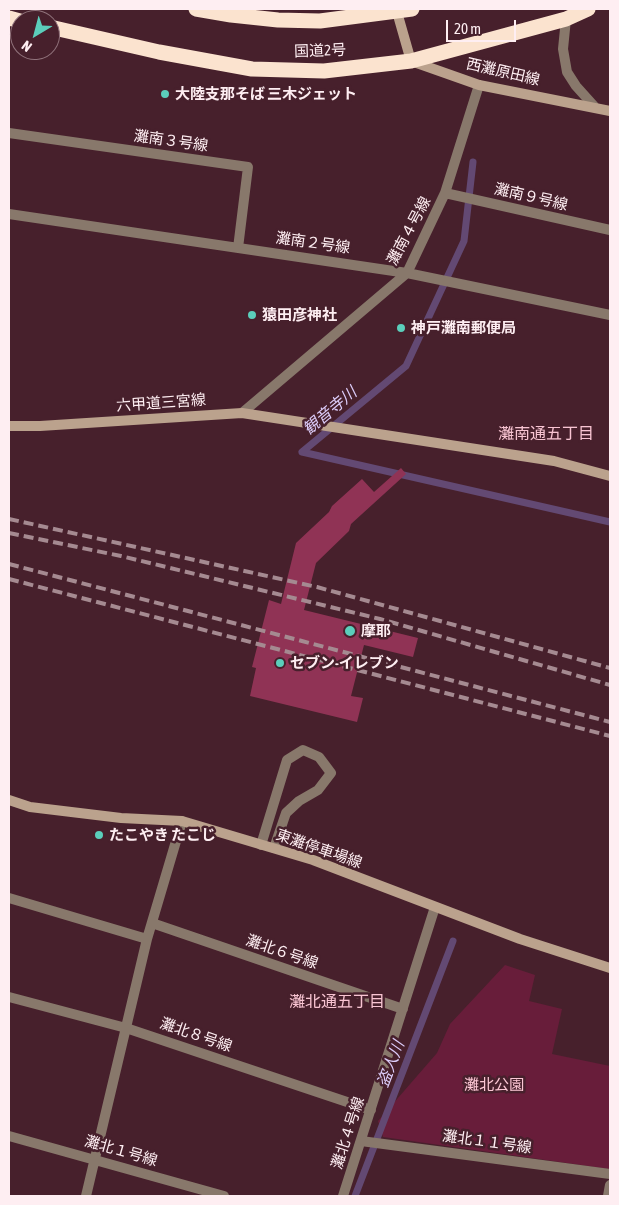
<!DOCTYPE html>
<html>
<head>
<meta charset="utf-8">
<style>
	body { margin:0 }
	#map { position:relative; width:619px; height:1205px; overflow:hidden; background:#47202c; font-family:"Asap Condensed",sans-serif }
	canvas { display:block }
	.frame { position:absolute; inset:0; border:10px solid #feeef2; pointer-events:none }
	.north { position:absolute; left:10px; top:10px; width:50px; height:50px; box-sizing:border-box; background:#47202c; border:1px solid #90727b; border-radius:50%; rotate:217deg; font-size:14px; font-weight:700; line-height:20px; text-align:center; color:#feeef2 }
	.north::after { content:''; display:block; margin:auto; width:18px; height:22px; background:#5bcebb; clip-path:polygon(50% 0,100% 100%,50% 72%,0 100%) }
	.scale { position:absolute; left:446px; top:20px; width:70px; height:22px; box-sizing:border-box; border:2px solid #feeef2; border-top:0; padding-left:6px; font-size:15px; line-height:18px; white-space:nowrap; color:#feeef2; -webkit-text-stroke:4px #47202c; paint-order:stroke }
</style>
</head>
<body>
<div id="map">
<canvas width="619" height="1205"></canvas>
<div class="frame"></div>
<div class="north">N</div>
<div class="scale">20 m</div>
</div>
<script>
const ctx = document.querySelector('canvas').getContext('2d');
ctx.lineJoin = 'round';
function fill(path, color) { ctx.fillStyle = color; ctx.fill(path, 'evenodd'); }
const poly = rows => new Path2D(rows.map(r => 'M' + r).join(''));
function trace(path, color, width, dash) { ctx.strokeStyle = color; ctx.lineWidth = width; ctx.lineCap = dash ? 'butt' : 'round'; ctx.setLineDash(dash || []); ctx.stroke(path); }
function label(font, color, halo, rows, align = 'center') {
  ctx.font = font + ' "Asap Condensed","Noto Sans JP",sans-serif'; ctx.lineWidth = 5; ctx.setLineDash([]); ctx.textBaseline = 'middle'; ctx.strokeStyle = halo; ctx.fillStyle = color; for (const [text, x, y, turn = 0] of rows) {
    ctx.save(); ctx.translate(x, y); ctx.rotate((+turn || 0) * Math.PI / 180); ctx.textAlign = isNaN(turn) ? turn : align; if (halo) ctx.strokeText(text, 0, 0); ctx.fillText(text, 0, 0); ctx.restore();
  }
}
const green = poly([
	[505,965,535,975,529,1001,562,1009,552,1054,610,1066,610,1159,609,1169,383,1137,378,1121,437,1053,450,1024]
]);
const stream = poly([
	[302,452,406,366,464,241,473,162],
	[302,452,610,522],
	[355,1196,453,941]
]);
const building = poly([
	[401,468,406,474,351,524,349,531,316,563,304,610,418,638,413,657,364,645,351,696,363,698,357,722,250,696,256,668,252,667,269,600,281,604,296,543,329,512,332,506,362,479,374,492]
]);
const lane = poly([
	[261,845,287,760,303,750,319,757,331,773,318,790,299,801,286,813,274,848]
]);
const street = poly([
	[566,19,563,49,567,72,576,86,594,106],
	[9,133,248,167,238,248],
	[445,193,610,230],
	[9,214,407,273,610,315],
	[242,413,407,273,445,193,479,85],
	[9,898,147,939],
	[152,923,403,1009],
	[9,997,126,1028,371,1110],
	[9,1136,224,1196],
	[361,1141,610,1174],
	[86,1196,147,939,182,821],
	[343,1196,435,907],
	[608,1196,610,1185]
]);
const secondary = poly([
	[397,12,411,61,479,85,610,111],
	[9,426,40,426,242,413,554,461,610,476],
	[9,800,30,807,121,818,182,821,313,860,520,939,610,968]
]);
const highway = poly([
	[196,9,231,15,278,20,320,21,412,9],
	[9,18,20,21],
	[50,27,159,52,252,69,324,71,411,61,566,19,588,9]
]);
const rail = poly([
	[9,519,317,587,610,668],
	[9,533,121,556,380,619,610,685],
	[9,564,610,722],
	[9,579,610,736]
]);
const markers = [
	[165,94,5,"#5bcebb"],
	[252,315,5,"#5bcebb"],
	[401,328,5,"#5bcebb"],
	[350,631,6,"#5bcebb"],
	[280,663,5,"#5bcebb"],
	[99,835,5,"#5bcebb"]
];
const streetNames = [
	["国道2号",320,51,-2],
	["西灘原田線",503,72,13],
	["灘南３号線",171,141,8],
	["灘南９号線",531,197,13],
	["灘南４号線",409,231,-62],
	["灘南２号線",313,243,8],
	["六甲道三宮線",161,403,-4],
	["東灘停車場線",319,849,19],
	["灘北６号線",282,952,19],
	["灘北８号線",196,1035,19],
	["灘北４号線",348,1133,-72],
	["灘北１１号線",487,1142,8],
	["灘北１号線",121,1151,16]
];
const poiNames = [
	["大陸支那そば 三木ジェット",175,94],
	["猿田彦神社",262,315],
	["神戸灘南郵便局",411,328],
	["摩耶",361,631],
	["セブン-イレブン",290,663],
	["たこやき たこじ",109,835]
];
const parkNames = [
	["灘北公園",494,1085]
];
const waterNames = [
	["観音寺川",330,411,-40],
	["盗人川",391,1064,-69]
];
const neighbourhoodNames = [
	["灘南通五丁目",546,434],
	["灘北通五丁目",337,1002]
];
fill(green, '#681d3a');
trace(stream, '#634973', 7);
fill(building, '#903355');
trace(lane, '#88786b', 10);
trace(street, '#88786b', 10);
trace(secondary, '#bba28d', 10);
trace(highway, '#fbe3cf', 15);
trace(rail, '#a58a91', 4, [10, 5]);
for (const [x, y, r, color] of markers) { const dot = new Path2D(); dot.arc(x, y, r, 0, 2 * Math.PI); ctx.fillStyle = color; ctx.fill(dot); trace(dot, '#47202c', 2); }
label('15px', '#feeef2', '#47202c', streetNames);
label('bold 15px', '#feeef2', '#47202c', poiNames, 'left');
label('15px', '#fdc7d5', '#47202c', parkNames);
label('italic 16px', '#dcccf9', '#47202c', waterNames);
label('16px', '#f8c4d2', '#47202c', neighbourhoodNames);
</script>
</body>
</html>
